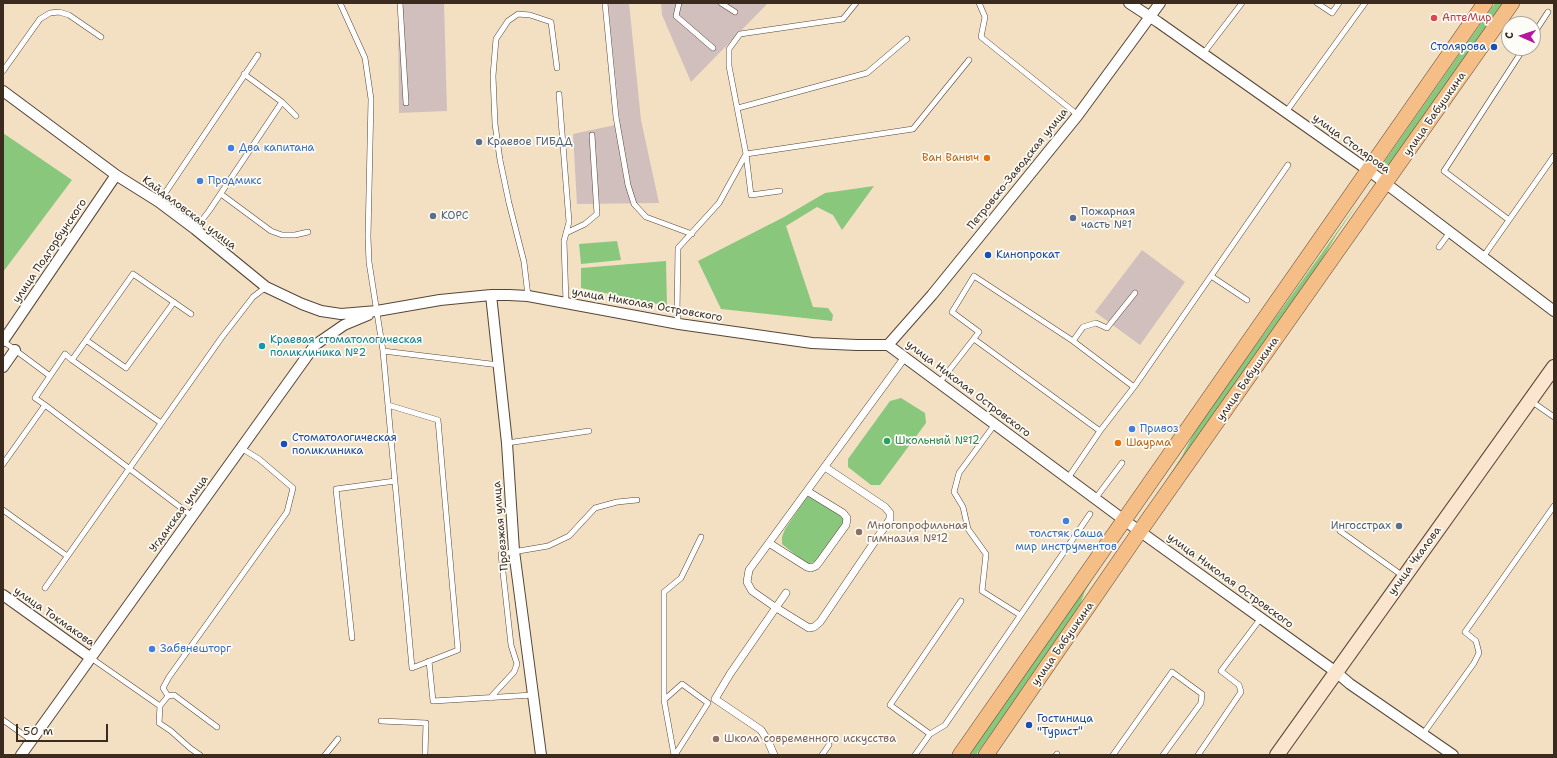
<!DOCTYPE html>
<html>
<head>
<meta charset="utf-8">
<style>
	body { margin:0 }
	#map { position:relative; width:1557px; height:758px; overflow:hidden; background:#f3e0c3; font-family:"Shantell Sans",sans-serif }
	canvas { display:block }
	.frame { position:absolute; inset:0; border:4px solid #3b2a1e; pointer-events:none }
	.north { position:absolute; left:1501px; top:16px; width:40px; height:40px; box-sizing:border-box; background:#fdfcf7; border:1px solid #afa8a0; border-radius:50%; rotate:273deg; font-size:11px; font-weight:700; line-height:16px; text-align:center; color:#3b2a1e }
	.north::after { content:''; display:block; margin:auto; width:14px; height:18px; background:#b5179e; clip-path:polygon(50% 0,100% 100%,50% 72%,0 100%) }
	.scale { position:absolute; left:16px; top:724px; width:92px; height:18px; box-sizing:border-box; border:2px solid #3b2a1e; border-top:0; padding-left:5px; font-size:12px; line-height:14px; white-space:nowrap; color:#3b2a1e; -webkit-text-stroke:3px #fdfcf7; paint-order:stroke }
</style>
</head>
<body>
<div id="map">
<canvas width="1557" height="758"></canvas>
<div class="frame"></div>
<div class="north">С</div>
<div class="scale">50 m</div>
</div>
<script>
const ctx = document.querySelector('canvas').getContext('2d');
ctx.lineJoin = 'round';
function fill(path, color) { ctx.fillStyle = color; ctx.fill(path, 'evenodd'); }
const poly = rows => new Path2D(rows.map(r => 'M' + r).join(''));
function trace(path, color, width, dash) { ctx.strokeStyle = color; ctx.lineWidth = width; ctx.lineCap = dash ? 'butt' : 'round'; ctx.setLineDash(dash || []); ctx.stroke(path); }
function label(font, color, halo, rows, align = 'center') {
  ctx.font = font + ' "Shantell Sans",sans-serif'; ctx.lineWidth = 3.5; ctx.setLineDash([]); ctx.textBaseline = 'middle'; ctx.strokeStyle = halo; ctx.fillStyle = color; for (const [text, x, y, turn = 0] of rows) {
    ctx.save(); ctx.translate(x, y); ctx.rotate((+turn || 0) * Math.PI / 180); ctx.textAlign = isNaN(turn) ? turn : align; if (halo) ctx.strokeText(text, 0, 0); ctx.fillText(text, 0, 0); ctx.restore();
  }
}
const industrial = poly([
	[398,3,444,3,447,111,399,113],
	[608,3,629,3,641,120,659,203,577,204,573,134,620,124],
	[661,3,768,3,691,82,662,15],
	[1142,250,1185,282,1140,345,1095,312]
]);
const green = poly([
	[1495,3,1503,3,1389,166,1384,162],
	[3,133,72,180,3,272],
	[874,186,842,230,833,215,817,207,786,226,813,307,828,308,833,315,832,321,721,309,698,261,784,217,825,193],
	[1360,200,1335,237,1319,265,1151,504,1182,456,1197,427],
	[617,241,621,260,581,264,579,244],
	[666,261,667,306,581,288,581,268],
	[901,398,925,413,926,423,880,485,871,485,848,467,848,459,890,401],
	[807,497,811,497,817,500,842,517,844,522,816,561,809,564,803,561,782,544,782,537,785,529],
	[1114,545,1085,591,1077,613,976,755,967,755]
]);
const service = poly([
	[340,3,365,58,371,99,368,237,369,262,383,351,412,668,458,650,438,420,388,405],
	[400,3,406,103],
	[605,3,616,117,628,185,634,204,646,217,692,234],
	[679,3,676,16,713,48],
	[721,3,735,12],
	[979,3,985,17,981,37,1078,115],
	[1317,3,1332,13,1339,3],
	[1533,35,1548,12],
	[1203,54,1242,3],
	[3,71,40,19,50,13,59,12,69,15,101,37],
	[244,74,282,102,296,116],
	[559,94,569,222,564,241,566,303],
	[738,108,867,73,907,39],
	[1286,112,1365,3],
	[780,191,751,195,746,154,913,129,969,60],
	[221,194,271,231,282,235,295,235,308,232],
	[159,202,258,55],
	[1509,220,1444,171,1524,48],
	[195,229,209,211,282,102],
	[566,233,585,224,597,214,592,135],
	[1439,247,1450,232],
	[1483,257,1554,156],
	[1211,276,1247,300],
	[528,296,524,262,509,203,500,160,495,124,493,76,496,39,508,21,518,14,530,15,551,22,557,68],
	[679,324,677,314,678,248,719,203,746,154,729,66,729,49,740,34,843,19,856,3],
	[974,339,1100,431],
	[86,340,126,368,174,302],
	[3,341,50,376],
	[1073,341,1083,327,1096,323,1107,328,1135,293],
	[383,351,499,365],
	[940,382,979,332,952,312,974,276,1073,341,1134,387],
	[1531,401,1554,417],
	[45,405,35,398,65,354,72,360],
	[161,423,72,360,133,274,191,314],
	[995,424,959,473,954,492,963,507,968,529,986,554,982,591,1020,615],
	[507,443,589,431],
	[3,464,45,405,192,516],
	[1068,478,1100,431,1134,387,1288,165],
	[1095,499,1122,463],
	[3,510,67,556],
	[1340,531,1403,576],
	[45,588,222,337,253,297,266,287],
	[352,638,336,489,395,481],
	[91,658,160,706,168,696,174,695,217,727],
	[429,661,433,701,533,695],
	[168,696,163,688,169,677,287,512,293,488,259,459,241,448],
	[490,698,514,672,517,664,511,645,501,554,548,546,569,536,595,508,617,502,637,500],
	[664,700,664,592,681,578,701,537],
	[160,706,159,723,171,731,190,748,200,755],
	[3,720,31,740],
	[381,721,426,723,425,755],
	[930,734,945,725,1090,514],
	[1423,734,1474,663,1479,653,1476,641,1465,632,1554,506],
	[325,755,338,739],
	[674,755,664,700,682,684,708,703,675,755],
	[822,755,829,745],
	[915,755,930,734,890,705,961,601],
	[1056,755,1057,754],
	[1113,755,1172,672,1202,694,1201,703,1163,755],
	[1198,755,1241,692,1239,685,1221,671,1261,618]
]);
const pedestrian = poly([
	[825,467,885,507,890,513,890,519,820,622,814,627,809,628,775,607,752,591,747,582,749,570,905,357],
	[769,543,807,567,811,568,816,566,820,561,846,525,847,518,843,513,807,491],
	[774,755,768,741,761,730,715,699,730,674,786,593]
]);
const minor = poly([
	[1129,3,1158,22,1368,170,1554,311],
	[3,91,116,175,159,202,195,229,266,287,302,304,321,311,341,314,377,311,440,300,491,295,509,295,528,296,679,324,812,343,857,345,888,345,1124,520,1336,672,1350,684,1453,755],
	[491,295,507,443,514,551,541,755],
	[3,341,116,175],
	[888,345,932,295,1078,115,1160,3],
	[3,367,15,350],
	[3,595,91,658],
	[21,755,315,345,344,325,368,315]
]);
const secondary = poly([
	[1277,755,1554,367]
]);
const primary = poly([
	[960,755,1485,3],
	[986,755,1140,531,1512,3]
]);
const markers = [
	[1434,18,4,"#e0444e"],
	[1494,47,4,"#1a4fb4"],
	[479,142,4,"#5c6f8a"],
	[231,148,4,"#3f7fe0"],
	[987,158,4,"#e8710a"],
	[200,181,4,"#3f7fe0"],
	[433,216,4,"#5c6f8a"],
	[1073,218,4,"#5c6f8a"],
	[988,255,4,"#1a4fb4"],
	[262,346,4,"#0f9aa8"],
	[1132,429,4,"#3f7fe0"],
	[887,441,4,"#2e9e5b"],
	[1118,443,4,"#e8710a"],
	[284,444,4,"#1a4fb4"],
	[1066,521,4,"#3f7fe0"],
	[1399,526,4,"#5c6f8a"],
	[859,532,4,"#8d6e63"],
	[152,649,4,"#3f7fe0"],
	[1029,725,4,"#1a4fb4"],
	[716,739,4,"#8d6e63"]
];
const healthNames = [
	["АптеМир",1442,18]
];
const transitNames = [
	["Столярова",1486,47,"right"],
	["Кинопрокат",996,255],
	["Стоматологическая",292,438],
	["поликлиника",292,451],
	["Гостиница",1037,719],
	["\"Турист\"",1037,732]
];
const streetNames = [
	["улица Бабушкина",1435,114,-55],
	["улица Столярова",1351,144,36],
	["Петровско-Заводская улица",1018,169,-51],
	["Кайдаловская улица",189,213,37],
	["улица Подгорбунского",50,251,-56],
	["улица Николая Островского",647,305,10],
	["улица Бабушкина",1248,379,-55],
	["улица Николая Островского",968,389,37],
	["Угданская улица",179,514,-54],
	["Проезжая улица",501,526,-95],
	["улица Чкалова",1415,561,-54],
	["улица Николая Островского",1230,581,36],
	["улица Токмакова",54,617,35],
	["улица Бабушкина",1063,644,-55]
];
const serviceNames = [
	["Краевое ГИБДД",487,142],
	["Пожарная",1081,212],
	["часть №1",1081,225],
	["КОРС",441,216],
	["Ингосстрах",1391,526,"right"]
];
const shopNames = [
	["Два капитана",239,148],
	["Продмикс",208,181],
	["Привоз",1140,429],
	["толстяк Саша",1066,534,"center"],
	["мир инструментов",1066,547,"center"],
	["Забвнешторг",160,649]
];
const foodNames = [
	["Ван Ваныч",979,158],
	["Шаурма",1126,443,"left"]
];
const cultureNames = [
	["Краевая стоматологическая",270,340],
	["поликлиника №2",270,353]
];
const leisureNames = [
	["Школьный №12",895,441]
];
const educationNames = [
	["Многопрофильная",867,526],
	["гимназия №12",867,539],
	["Школа современного искусства",724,739]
];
fill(industrial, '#d1bfbd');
fill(green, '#89c77d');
trace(service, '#574537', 6);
trace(pedestrian, '#574537', 8);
trace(minor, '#574537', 12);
trace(secondary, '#574537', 16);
trace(primary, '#574537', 16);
trace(service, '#fff', 5);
trace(pedestrian, '#fff', 7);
trace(minor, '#fff', 10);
trace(secondary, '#fbe5cf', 14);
trace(primary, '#f6be87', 15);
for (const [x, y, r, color] of markers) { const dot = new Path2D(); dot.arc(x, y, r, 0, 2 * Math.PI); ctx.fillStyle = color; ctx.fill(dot); trace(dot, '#fdfcf7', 1.5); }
label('11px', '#be3a42', '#fdfcf7', healthNames, 'left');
label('11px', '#164399', '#fdfcf7', transitNames, 'left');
label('11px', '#3b2a1e', '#fdfcf7', streetNames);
label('11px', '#4e5e75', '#fdfcf7', serviceNames, 'left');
label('11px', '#366cbe', '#fdfcf7', shopNames, 'left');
label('11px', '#c56008', '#fdfcf7', foodNames, 'right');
label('11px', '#0d838f', '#fdfcf7', cultureNames, 'left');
label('11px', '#27864d', '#fdfcf7', leisureNames, 'left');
label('11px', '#785e54', '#fdfcf7', educationNames, 'left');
</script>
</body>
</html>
